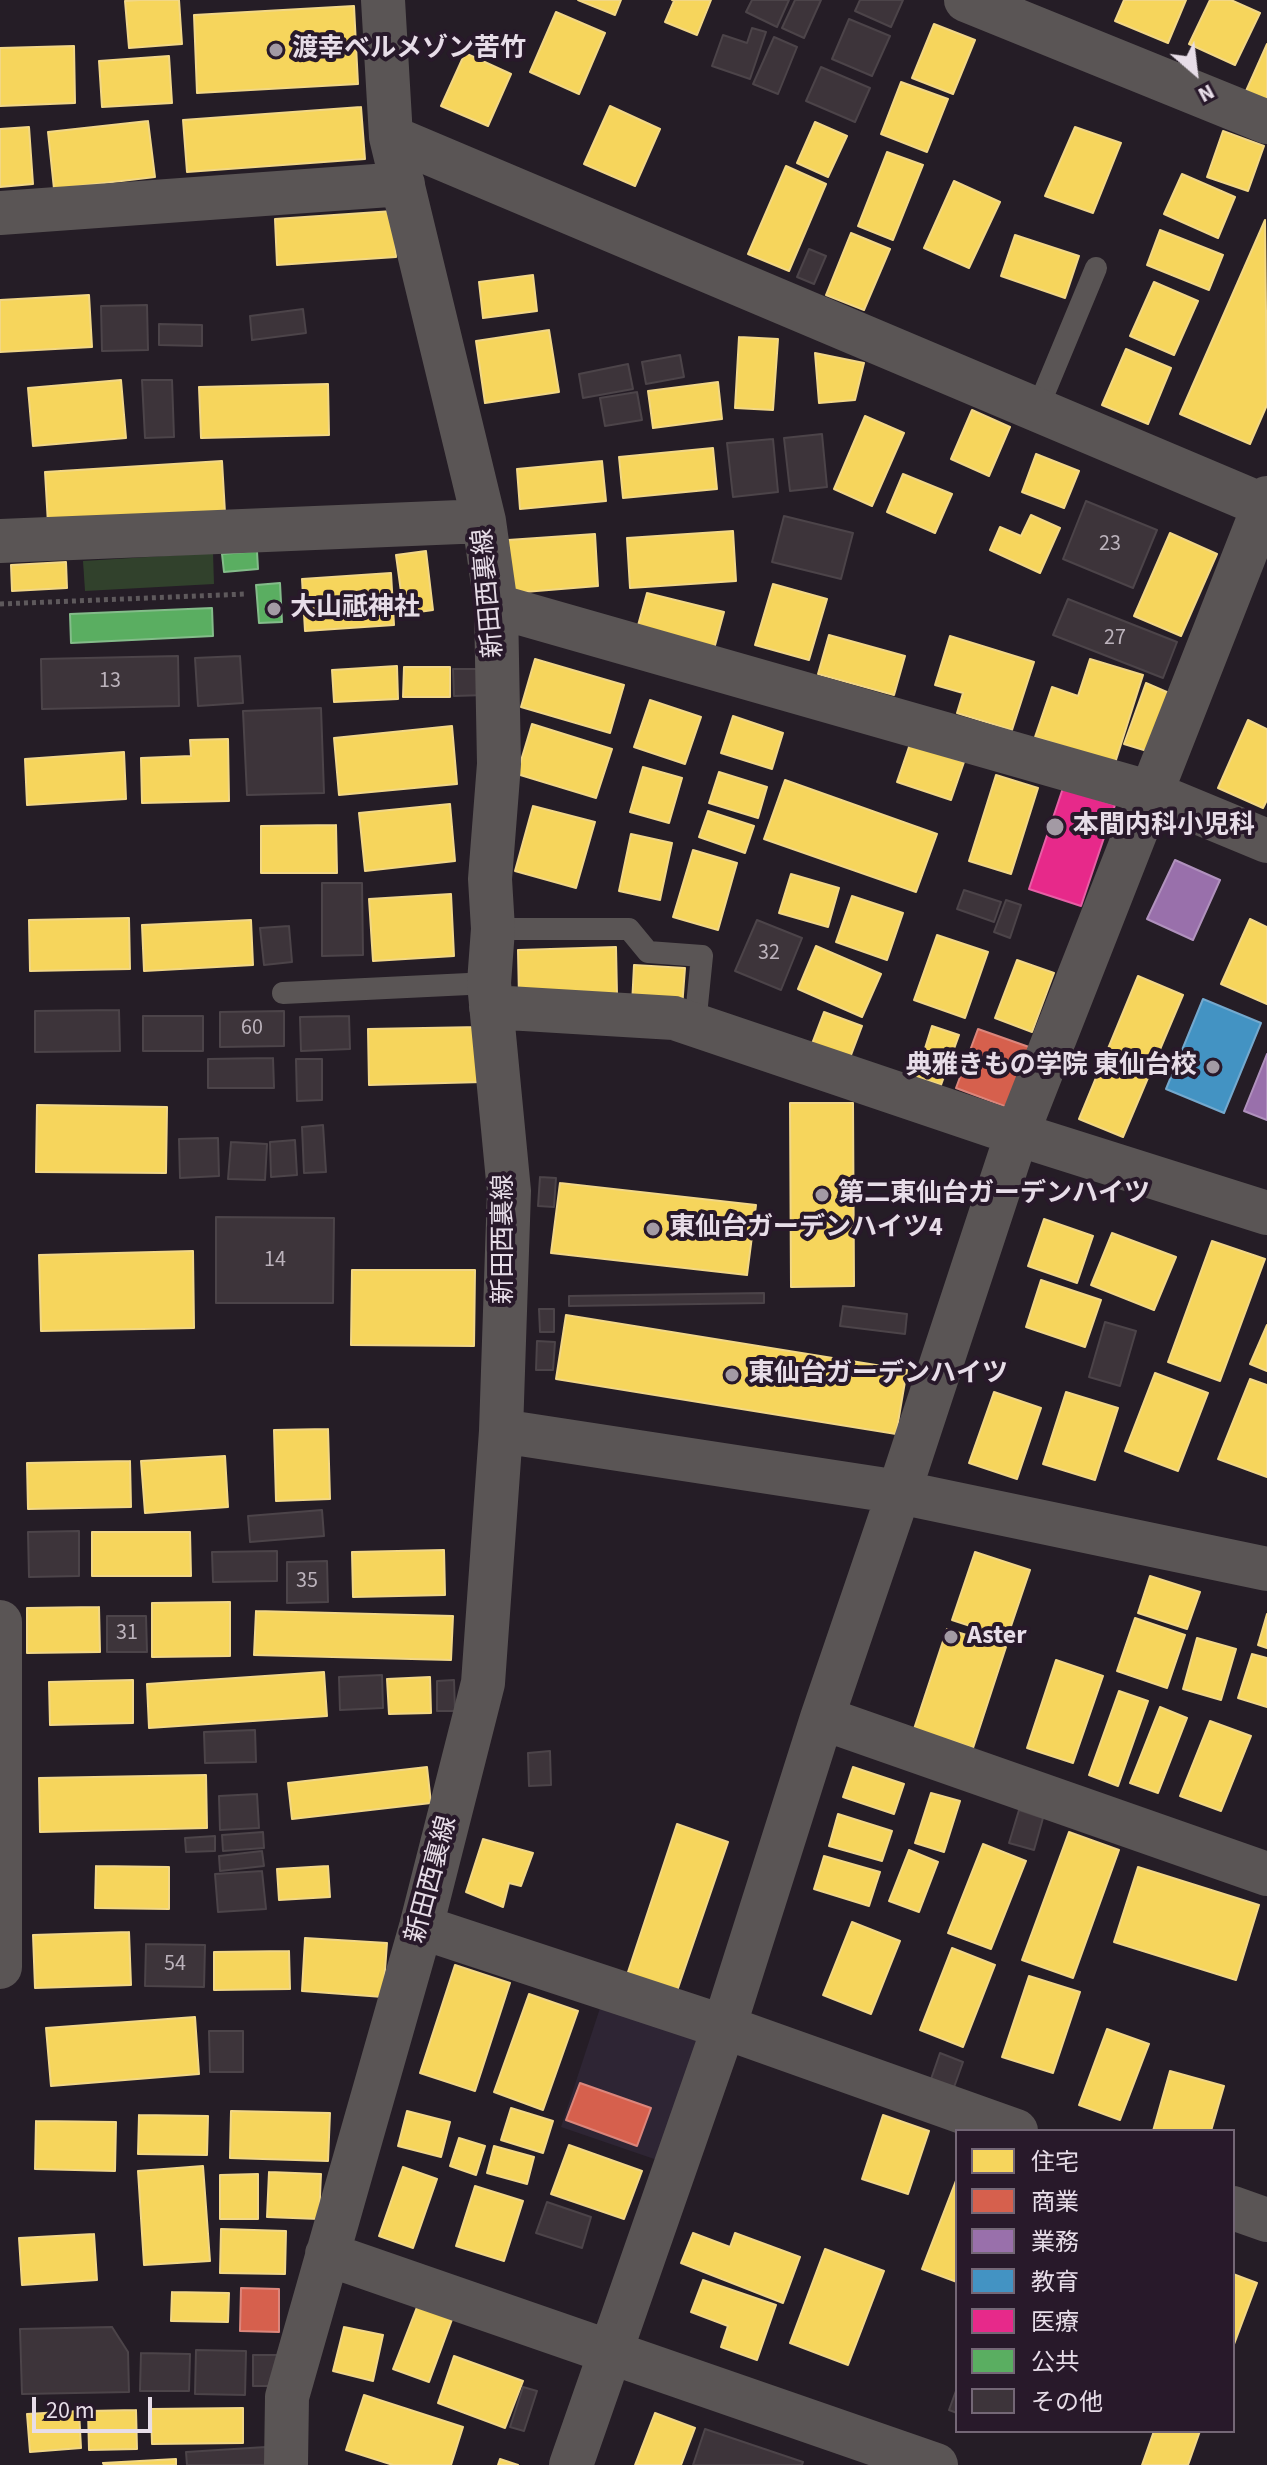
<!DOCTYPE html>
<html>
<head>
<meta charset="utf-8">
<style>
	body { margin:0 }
	#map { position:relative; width:1267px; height:2465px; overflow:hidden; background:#251d26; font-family:"Source Sans 3","Noto Sans JP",sans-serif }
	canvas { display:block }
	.legend { position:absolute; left:955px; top:2129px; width:280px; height:304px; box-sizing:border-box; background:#28192a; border:2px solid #746776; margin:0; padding:10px 14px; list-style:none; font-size:24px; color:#e7dde8 }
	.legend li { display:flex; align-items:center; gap:16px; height:40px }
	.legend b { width:40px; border:2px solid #746776 }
	.north { position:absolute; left:1155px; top:32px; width:80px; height:80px; -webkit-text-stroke:6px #28192a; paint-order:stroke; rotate:152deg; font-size:22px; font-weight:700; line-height:32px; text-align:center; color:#e7dde8 }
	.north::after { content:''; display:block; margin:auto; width:28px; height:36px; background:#e7dde8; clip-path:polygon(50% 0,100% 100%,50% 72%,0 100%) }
	.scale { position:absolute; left:32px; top:2397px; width:120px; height:36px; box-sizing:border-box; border:4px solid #e7dde8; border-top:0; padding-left:10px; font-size:24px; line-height:28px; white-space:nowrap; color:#e7dde8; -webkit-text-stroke:6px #28192a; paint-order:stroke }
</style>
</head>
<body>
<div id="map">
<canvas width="1267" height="2465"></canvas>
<ul class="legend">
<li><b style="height:22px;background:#f6d55c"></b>住宅</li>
<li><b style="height:22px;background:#d6604d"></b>商業</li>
<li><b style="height:22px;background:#9970ab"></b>業務</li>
<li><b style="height:22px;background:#4393c3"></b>教育</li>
<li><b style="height:22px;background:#e7298a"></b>医療</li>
<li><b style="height:22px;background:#5aae61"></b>公共</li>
<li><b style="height:22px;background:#3d343a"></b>その他</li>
</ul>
<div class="north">N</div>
<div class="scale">20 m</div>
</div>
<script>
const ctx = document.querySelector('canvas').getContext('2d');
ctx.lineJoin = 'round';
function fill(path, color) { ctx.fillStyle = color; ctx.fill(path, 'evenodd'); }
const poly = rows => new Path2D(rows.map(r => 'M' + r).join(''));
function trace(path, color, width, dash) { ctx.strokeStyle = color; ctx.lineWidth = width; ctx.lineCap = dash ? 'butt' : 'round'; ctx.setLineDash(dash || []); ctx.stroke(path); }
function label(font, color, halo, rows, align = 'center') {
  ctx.font = font + ' "Source Sans 3","Noto Sans JP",sans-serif'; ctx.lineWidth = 8; ctx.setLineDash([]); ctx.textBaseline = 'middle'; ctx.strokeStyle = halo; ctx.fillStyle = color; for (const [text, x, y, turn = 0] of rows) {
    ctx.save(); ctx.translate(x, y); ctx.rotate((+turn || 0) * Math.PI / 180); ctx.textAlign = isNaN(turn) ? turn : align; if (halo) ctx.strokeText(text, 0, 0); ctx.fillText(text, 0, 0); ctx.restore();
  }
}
const commercial = poly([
	[601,2005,699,2038,660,2161,561,2127]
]);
const green = poly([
	[213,553,214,584,85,591,83,561]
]);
const homes = poly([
	[140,0,179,0,182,44,129,48,125,1,140,0],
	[578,0,621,0,615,15,578,0],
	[672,0,711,0,697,35,665,22,674,1,672,0],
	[1124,0,1186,0,1168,43,1115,21,1124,0],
	[1210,0,1231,0,1260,13,1235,65,1189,44,1210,0],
	[354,6,358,84,197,93,194,15,354,6],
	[556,12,605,33,579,94,530,72,556,12],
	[934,24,975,40,953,94,912,78,934,24],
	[1267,44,1267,101,1246,91,1267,44],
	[74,46,75,103,0,106,0,48,74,46],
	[465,53,511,74,488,126,441,106,465,53],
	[169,56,172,103,102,107,99,61,169,56],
	[901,82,948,99,927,152,881,134,901,82],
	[610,106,660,129,635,186,584,164,610,106],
	[361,107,365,159,187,172,183,120,361,107],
	[148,121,155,177,54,189,48,132,148,121],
	[815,122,847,136,828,177,797,163,815,122],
	[29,127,33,184,0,187,0,129,29,127],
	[1075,127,1121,143,1093,213,1045,196,1075,127],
	[1223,131,1264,146,1248,191,1207,177,1223,131],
	[887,152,923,165,893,240,858,226,887,152],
	[786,166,826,184,789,271,748,254,786,166],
	[1182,174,1235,197,1218,238,1164,214,1182,174],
	[954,181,1000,202,969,268,924,248,954,181],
	[393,211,396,257,277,265,275,219,393,211],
	[1265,220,1267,405,1250,444,1180,414,1265,220],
	[1160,230,1223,255,1209,290,1147,265,1160,230],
	[851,233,890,249,864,310,826,295,851,233],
	[1015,235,1079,256,1065,298,1001,276,1015,235],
	[533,275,537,311,483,318,479,282,533,275],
	[1154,282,1198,301,1174,355,1130,336,1154,282],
	[89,295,92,347,0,352,0,300,89,295],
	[549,330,559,392,485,403,476,341,549,330],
	[739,337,778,339,773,410,735,408,739,337],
	[1126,349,1171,368,1148,424,1102,405,1126,349],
	[815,353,864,363,855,400,819,403,815,353],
	[121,380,126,438,33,446,28,388,121,380],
	[718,382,722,419,653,428,648,391,718,382],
	[328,384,329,435,201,438,199,387,328,384],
	[972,410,1010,427,989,476,951,459,972,410],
	[865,416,904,433,872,506,834,489,865,416],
	[713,448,717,489,623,498,619,457,713,448],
	[1036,454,1079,471,1064,508,1022,492,1036,454],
	[222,461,225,513,48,524,45,472,222,461],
	[602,461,606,501,520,509,517,469,602,461],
	[903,474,952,494,935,533,887,512,903,474],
	[1031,515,1060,528,1040,573,990,550,1000,527,1021,536,1031,515],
	[733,531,736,581,630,588,627,538,733,531],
	[1170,533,1217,554,1181,636,1134,616,1170,533],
	[595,534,598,586,512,593,508,540,595,534],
	[426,551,433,610,404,614,396,555,426,551],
	[66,562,67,588,12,591,11,565,66,562],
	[391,573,394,625,305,631,302,579,391,573],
	[773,584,827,599,809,660,755,645,773,584],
	[647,593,724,612,714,649,637,629,647,593],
	[829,635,905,656,894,695,818,674,829,635],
	[950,636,1034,662,1012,730,957,713,963,693,935,685,950,636],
	[535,659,624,685,610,733,521,707,535,659],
	[1090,659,1143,675,1115,763,1035,737,1052,687,1078,696,1090,659],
	[397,666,398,699,334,702,332,670,397,666],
	[404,667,450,667,450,697,403,697,404,667],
	[1146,683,1176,696,1157,754,1124,744,1146,683],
	[650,700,701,717,685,764,634,747,650,700],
	[733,716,783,733,772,769,721,753,733,716],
	[1248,720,1267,729,1267,800,1263,808,1218,788,1248,720],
	[532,724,612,749,596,798,517,774,532,724],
	[452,726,457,784,339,795,334,738,452,726],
	[228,739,229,801,142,803,141,758,191,756,190,740,228,739],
	[910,744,964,762,951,800,897,782,910,744],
	[124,752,126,799,27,805,25,759,124,752],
	[643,767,682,778,669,823,630,812,643,767],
	[719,772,767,787,758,818,709,803,719,772],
	[996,775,1038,788,1011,874,969,861,996,775],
	[785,780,937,834,916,892,764,839,785,780],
	[450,804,455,861,365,871,359,813,450,804],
	[533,806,595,822,576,888,515,871,533,806],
	[708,811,754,826,745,853,699,837,708,811],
	[336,825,337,873,261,873,261,826,336,825],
	[631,834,672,843,660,900,619,891,631,834],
	[693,850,737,863,718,930,673,917,693,850],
	[791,874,839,888,828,927,779,913,791,874],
	[451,894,454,956,373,961,369,899,451,894],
	[852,896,903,913,887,960,836,942,852,896],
	[129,918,130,969,30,971,29,920,129,918],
	[1250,919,1267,927,1267,1004,1221,984,1250,919],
	[251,920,253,965,144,971,142,925,251,920],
	[937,935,988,952,965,1018,914,1000,937,935],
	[816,946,881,974,862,1017,798,989,816,946],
	[616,947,617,995,519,998,518,950,616,947],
	[1017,960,1054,973,1032,1032,995,1018,1017,960],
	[634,965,685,968,682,1008,632,1005,634,965],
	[1138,976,1183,995,1123,1137,1079,1119,1138,976],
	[824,1012,862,1026,848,1063,810,1049,824,1012],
	[932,1026,959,1035,941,1085,916,1077,932,1026],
	[481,1027,483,1082,369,1085,368,1029,481,1027],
	[790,1103,853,1103,854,1286,791,1287,790,1103],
	[37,1105,167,1107,166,1173,36,1172,37,1105],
	[560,1183,756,1205,747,1275,551,1253,560,1183],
	[1044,1219,1093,1236,1077,1283,1028,1266,1044,1219],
	[1112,1233,1176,1257,1154,1310,1091,1285,1112,1233],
	[1212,1241,1265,1259,1220,1381,1168,1362,1212,1241],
	[193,1251,194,1328,41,1331,39,1255,193,1251],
	[352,1270,475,1270,474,1346,351,1345,352,1270],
	[1041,1280,1101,1300,1085,1347,1026,1327,1041,1280],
	[566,1315,907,1370,896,1434,556,1379,566,1315],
	[1267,1325,1267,1371,1250,1364,1267,1325],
	[1155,1373,1208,1393,1178,1471,1125,1451,1155,1373],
	[1250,1379,1267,1385,1267,1477,1218,1459,1250,1379],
	[994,1392,1041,1408,1017,1479,969,1463,994,1392],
	[1066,1392,1118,1408,1095,1480,1043,1464,1066,1392],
	[328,1429,330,1499,276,1501,274,1430,328,1429],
	[225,1456,228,1507,145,1513,141,1461,225,1456],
	[130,1461,131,1507,28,1509,27,1463,130,1461],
	[92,1532,190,1532,191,1576,92,1576,92,1532],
	[444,1550,445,1595,353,1597,352,1552,444,1550],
	[975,1552,1030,1570,1007,1638,952,1620,975,1552],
	[1150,1576,1200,1592,1187,1629,1138,1613,1150,1576],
	[230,1602,230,1656,152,1657,152,1603,230,1602],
	[99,1607,100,1652,27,1653,27,1608,99,1607],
	[256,1611,453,1616,451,1660,254,1655,256,1611],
	[1267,1614,1267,1648,1258,1645,1267,1614],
	[1135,1618,1185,1635,1167,1688,1117,1671,1135,1618],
	[947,1629,1006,1647,973,1748,914,1729,947,1629],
	[1197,1638,1236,1649,1221,1700,1183,1689,1197,1638],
	[1252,1654,1267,1658,1267,1707,1238,1698,1252,1654],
	[1056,1660,1103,1676,1073,1763,1027,1748,1056,1660],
	[324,1672,327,1716,149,1728,147,1684,324,1672],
	[430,1677,431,1713,389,1714,387,1679,430,1677],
	[133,1680,133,1723,50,1725,49,1682,133,1680],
	[1119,1691,1148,1701,1118,1786,1089,1775,1119,1691],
	[1160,1707,1187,1718,1158,1793,1130,1783,1160,1707],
	[1210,1721,1251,1736,1221,1811,1180,1796,1210,1721],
	[427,1767,431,1803,292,1819,288,1783,427,1767],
	[853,1767,904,1784,894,1814,843,1797,853,1767],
	[206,1775,207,1828,40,1832,39,1778,206,1775],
	[931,1793,960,1801,944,1852,915,1843,931,1793],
	[838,1814,892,1831,882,1861,829,1846,838,1814],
	[677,1824,728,1842,677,1991,627,1975,677,1824],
	[1069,1832,1119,1850,1073,1978,1022,1960,1069,1832],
	[483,1839,533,1853,521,1886,509,1883,503,1907,466,1892,483,1839],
	[983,1844,1026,1861,991,1949,948,1933,983,1844],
	[909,1850,938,1862,919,1912,889,1901,909,1850],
	[824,1856,880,1872,869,1906,814,1889,824,1856],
	[96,1866,169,1867,169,1909,95,1908,96,1866],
	[328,1866,330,1897,279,1900,277,1869,328,1866],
	[1138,1867,1259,1905,1236,1980,1114,1942,1138,1867],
	[852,1922,900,1941,871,2014,823,1995,852,1922],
	[129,1932,131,1985,35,1988,33,1935,129,1932],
	[305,1938,387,1943,383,1997,302,1991,305,1938],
	[952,1948,995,1965,963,2047,920,2030,952,1948],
	[289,1951,290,1989,214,1990,214,1952,289,1951],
	[455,1965,510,1983,475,2091,420,2073,455,1965],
	[1029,1976,1080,1992,1053,2073,1002,2057,1029,1976],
	[529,1994,578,2011,543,2110,494,2092,529,1994],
	[195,2017,199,2074,51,2086,46,2028,195,2017],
	[1107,2029,1149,2044,1120,2120,1079,2105,1107,2029],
	[1170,2071,1224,2086,1211,2131,1153,2131,1170,2071],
	[511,2108,553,2121,543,2153,501,2140,511,2108],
	[231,2111,330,2113,328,2161,230,2158,231,2111],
	[407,2111,450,2122,441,2157,398,2146,407,2111],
	[139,2115,208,2116,207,2155,138,2154,139,2115],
	[883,2115,929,2131,908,2194,862,2179,883,2115],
	[36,2121,116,2122,115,2171,35,2169,36,2121],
	[459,2138,485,2146,476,2175,450,2166,459,2138],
	[569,2145,642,2171,624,2219,551,2194,569,2145],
	[494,2146,534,2157,527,2184,487,2173,494,2146],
	[203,2166,210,2261,144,2265,138,2171,203,2166],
	[403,2167,437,2179,413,2248,379,2236,403,2167],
	[269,2172,321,2174,319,2219,267,2217,269,2172],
	[258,2174,258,2219,220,2219,220,2175,258,2174],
	[957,2178,957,2282,922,2269,957,2178],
	[475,2186,523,2201,504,2261,456,2246,475,2186],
	[221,2229,286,2231,285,2274,220,2273,221,2229],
	[693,2233,730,2247,735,2233,800,2257,783,2303,681,2263,693,2233],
	[94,2234,97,2280,22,2285,19,2238,94,2234],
	[825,2249,884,2271,848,2365,790,2343,825,2249],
	[1233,2274,1257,2283,1233,2347,1233,2274],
	[703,2280,776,2305,757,2360,721,2347,728,2326,691,2312,703,2280],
	[172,2292,229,2293,228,2322,171,2321,172,2292],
	[419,2302,454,2314,429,2382,393,2369,419,2302],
	[344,2327,383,2335,373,2381,333,2371,344,2327],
	[454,2356,523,2381,505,2428,438,2403,454,2356],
	[364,2395,463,2427,451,2465,393,2465,346,2450,364,2395],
	[243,2408,243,2443,152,2444,151,2409,243,2408],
	[136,2410,137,2449,89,2450,88,2411,136,2410],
	[79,2411,81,2448,30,2452,27,2414,79,2411],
	[655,2413,695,2428,681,2465,635,2465,655,2413],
	[1154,2431,1200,2431,1188,2465,1142,2465,1154,2431],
	[176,2459,176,2465,104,2465,103,2463,176,2459],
	[500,2459,518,2465,498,2465,500,2459]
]);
const shops = poly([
	[978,1029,1029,1047,1007,1107,956,1088,978,1029],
	[580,2083,651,2108,637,2146,566,2120,580,2083],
	[241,2288,279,2289,279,2332,240,2331,241,2288]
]);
const offices = poly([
	[1175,860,1220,880,1193,940,1147,919,1175,860],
	[1267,1054,1267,1120,1244,1111,1267,1054]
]);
const schools = poly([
	[1203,999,1261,1023,1224,1113,1166,1089,1203,999]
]);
const health = poly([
	[1063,788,1115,805,1081,906,1029,889,1063,788]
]);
const public = poly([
	[257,551,258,569,224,572,222,554,257,551],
	[280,583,282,622,259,623,256,585,280,583],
	[212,608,213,636,71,643,70,614,212,608]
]);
const building = poly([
	[752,0,789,0,777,27,746,12,752,0],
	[795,0,821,0,804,38,782,28,795,0],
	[860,0,903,0,891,27,855,11,860,0],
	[849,19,890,36,872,76,832,59,849,19],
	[752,28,766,32,750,79,712,66,723,35,747,43,752,28],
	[774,37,797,47,778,94,753,84,774,37],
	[821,67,870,88,855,122,806,101,821,67],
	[809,249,826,256,814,284,797,277,809,249],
	[147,305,148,350,102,351,101,306,147,305],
	[303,309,306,333,252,340,250,316,303,309],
	[159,324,202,325,202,346,159,345,159,324],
	[680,355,684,377,646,384,642,362,680,355],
	[628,364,633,389,583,398,579,374,628,364],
	[142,380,172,380,174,437,145,438,142,380],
	[637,392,642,420,605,426,600,398,637,392],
	[822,434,827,487,790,491,784,438,822,434],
	[773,439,778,492,733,497,727,443,773,439],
	[1086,501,1157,530,1133,588,1063,559,1086,501],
	[784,516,853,533,841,579,772,562,784,516],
	[1068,599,1177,642,1163,678,1053,635,1068,599],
	[178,656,179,706,42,709,41,659,178,656],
	[240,656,243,703,198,706,195,658,240,656],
	[453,669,486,669,486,695,454,696,453,669],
	[321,708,324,793,247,795,243,711,321,708],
	[322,883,362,883,363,955,322,956,322,883],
	[964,890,1001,902,994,922,957,909,964,890],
	[1006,900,1021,905,1010,938,994,932,1006,900],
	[757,920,802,938,781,990,735,971,757,920],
	[289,926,292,962,264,965,260,928,289,926],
	[119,1010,120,1051,35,1052,35,1011,119,1010],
	[284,1011,284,1046,220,1047,220,1012,284,1011],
	[143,1016,203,1016,203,1051,143,1051,143,1016],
	[349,1016,350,1049,301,1051,300,1017,349,1016],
	[273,1058,274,1088,208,1088,208,1059,273,1058],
	[296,1059,322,1059,322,1100,297,1101,296,1059],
	[323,1125,326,1172,304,1173,302,1127,323,1125],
	[218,1138,219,1176,180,1178,179,1139,218,1138],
	[295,1140,297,1175,271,1177,270,1142,295,1140],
	[231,1142,267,1144,265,1180,228,1179,231,1142],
	[540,1177,556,1178,554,1207,538,1206,540,1177],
	[216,1217,334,1218,333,1303,216,1303,216,1217],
	[764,1293,764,1303,569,1306,569,1296,764,1293],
	[843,1306,907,1314,905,1334,840,1326,843,1306],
	[539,1309,554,1309,554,1332,540,1332,539,1309],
	[1105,1322,1136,1331,1120,1386,1089,1377,1105,1322],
	[537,1341,555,1342,553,1370,536,1370,537,1341],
	[322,1510,324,1536,250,1542,248,1516,322,1510],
	[79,1531,79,1576,29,1577,28,1532,79,1531],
	[277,1551,277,1581,213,1582,212,1552,277,1551],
	[327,1561,328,1602,287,1603,287,1562,327,1561],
	[107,1616,146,1616,147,1652,107,1652,107,1616],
	[382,1675,383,1708,340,1710,339,1677,382,1675],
	[454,1680,455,1711,437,1711,437,1681,454,1680],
	[255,1730,256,1762,205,1763,204,1732,255,1730],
	[550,1751,551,1785,529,1786,528,1753,550,1751],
	[257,1794,259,1828,220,1830,219,1796,257,1794],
	[1019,1810,1043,1818,1034,1850,1009,1843,1019,1810],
	[263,1832,264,1848,223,1851,222,1835,263,1832],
	[215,1836,215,1851,186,1852,185,1838,215,1836],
	[262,1851,264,1866,220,1871,219,1856,262,1851],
	[262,1871,266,1909,218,1912,215,1874,262,1871],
	[146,1944,205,1945,204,1987,145,1986,146,1944],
	[209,2031,243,2031,243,2072,210,2072,209,2031],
	[940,2053,963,2062,953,2090,930,2082,940,2053],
	[547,2202,591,2217,582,2248,536,2233,547,2202],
	[112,2327,128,2352,129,2392,22,2394,20,2329,112,2327],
	[196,2350,246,2351,245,2395,195,2394,196,2350],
	[141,2353,190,2354,189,2391,140,2391,141,2353],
	[253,2355,280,2355,281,2386,253,2386,253,2355],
	[523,2387,537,2391,524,2431,510,2427,523,2387],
	[957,2388,957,2413,949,2410,957,2388],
	[705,2429,803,2462,802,2465,693,2465,705,2429],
	[266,2447,267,2465,187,2465,186,2452,266,2447]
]);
const path = poly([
	[0,604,246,594]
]);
const lane = poly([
	[1037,410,1096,268],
	[493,929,629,929,648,952,702,956,695,1025],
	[283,993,489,983]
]);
const street = poly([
	[966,0,1267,122],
	[391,137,1267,507],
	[0,213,403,184],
	[0,541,484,521],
	[496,606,1151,793,1267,841],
	[491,1007,674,1018,1017,1134,1267,1213],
	[501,1431,899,1492,1267,1569],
	[0,1622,0,1967],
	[822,1718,1267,1874],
	[421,1927,724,2027,1016,2131],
	[1233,2208,1267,2220],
	[327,2254,936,2465],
	[286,2465,287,2397,421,1927,483,1683,501,1431,509,1191,489,983,493,929,490,879,499,764,496,606,484,521,391,137,383,0],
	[571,2465,724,2027,822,1718,899,1492,1017,1134,1267,498]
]);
const markers = [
	[276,50,8,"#a39aa4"],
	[274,609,8,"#a39aa4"],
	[1055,827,10,"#a39aa4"],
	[1213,1067,8,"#a39aa4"],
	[822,1195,8,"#a39aa4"],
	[653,1229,8,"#a39aa4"],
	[732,1375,8,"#a39aa4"],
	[951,1637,8,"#a39aa4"]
];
const numberNames = [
	["23",1110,545],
	["27",1115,639],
	["13",110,682],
	["32",769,954],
	["60",252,1029],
	["14",275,1261],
	["35",307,1582],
	["31",127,1634],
	["54",175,1965]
];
const poiNames = [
	["渡幸ベルメゾン苦竹",292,50],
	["大山祗神社",290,609],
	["本間内科小児科",1073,827],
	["典雅きもの学院 東仙台校",1197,1067,"right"],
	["第二東仙台ガーデンハイツ",838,1195],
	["東仙台ガーデンハイツ4",669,1229],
	["東仙台ガーデンハイツ",748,1375],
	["Aster",967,1637]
];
const streetNames = [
	["新田西裏線",490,593,-95],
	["新田西裏線",505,1239,-90],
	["新田西裏線",433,1880,-75]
];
fill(commercial, '#2e2534');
fill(green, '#31412c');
fill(homes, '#f6d55c');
trace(homes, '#f2d786', 2);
fill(shops, '#d6604d');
trace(shops, '#db867c', 2);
fill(offices, '#9970ab');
trace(offices, '#b091bd', 2);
fill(schools, '#4393c3');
trace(schools, '#74a9ce', 2);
fill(health, '#e7298a');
trace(health, '#e75fa6', 2);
fill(public, '#5aae61');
trace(public, '#84bc8a', 2);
fill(building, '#3d343a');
trace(building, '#4c4449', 2);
trace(path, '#5e595c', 5, [4, 4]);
trace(lane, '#5a5555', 22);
trace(street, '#5a5555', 44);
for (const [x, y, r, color] of markers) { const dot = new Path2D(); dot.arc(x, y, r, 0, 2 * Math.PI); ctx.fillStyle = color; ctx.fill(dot); trace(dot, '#28192a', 3); }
label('22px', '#bcb3bc', null, numberNames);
label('bold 26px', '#e7dde8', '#28192a', poiNames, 'left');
label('26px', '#e7dde8', '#28192a', streetNames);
</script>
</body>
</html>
